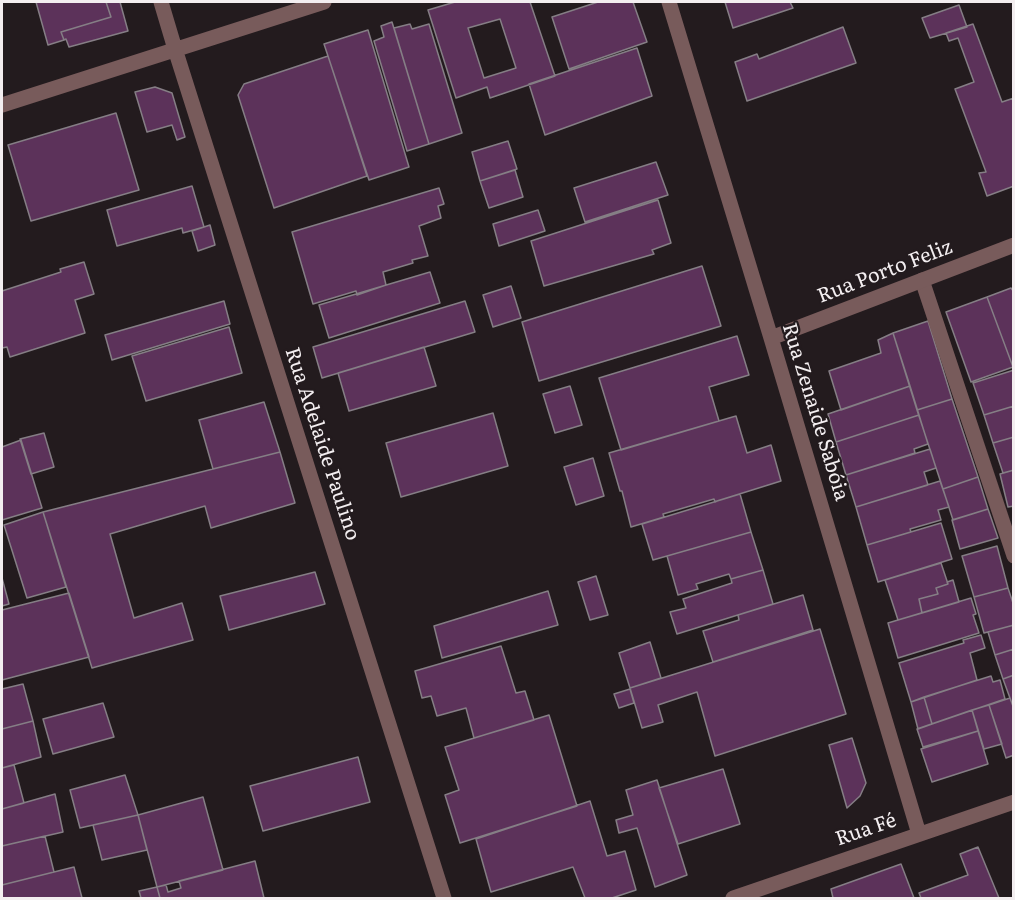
<!DOCTYPE html>
<html>
<head>
<meta charset="utf-8">
<style>
	body { margin:0 }
	#map { position:relative; width:1015px; height:900px; overflow:hidden; background:#231b1e; font-family:Literata,serif }
	canvas { display:block }
	.frame { position:absolute; inset:0; border:3px solid #f3eef0; pointer-events:none }
</style>
</head>
<body>
<div id="map">
<canvas width="1015" height="900"></canvas>
<div class="frame"></div>
</div>
<script>
const ctx = document.querySelector('canvas').getContext('2d');
ctx.lineJoin = 'round';
function fill(path, color) { ctx.fillStyle = color; ctx.fill(path, 'evenodd'); }
const poly = rows => new Path2D(rows.map(r => 'M' + r).join(''));
function trace(path, color, width, dash) { ctx.strokeStyle = color; ctx.lineWidth = width; ctx.lineCap = dash ? 'butt' : 'round'; ctx.setLineDash(dash || []); ctx.stroke(path); }
function label(font, color, halo, rows, align = 'center') {
  ctx.font = font + ' Literata,serif'; ctx.lineWidth = 4.5; ctx.setLineDash([]); ctx.textBaseline = 'middle'; ctx.strokeStyle = halo; ctx.fillStyle = color; for (const [text, x, y, turn = 0] of rows) {
    ctx.save(); ctx.translate(x, y); ctx.rotate((+turn || 0) * Math.PI / 180); ctx.textAlign = isNaN(turn) ? turn : align; if (halo) ctx.strokeText(text, 0, 0); ctx.fillText(text, 0, 0); ctx.restore();
  }
}
const building = poly([
	[36,2,106,2,111,17,61,32,64,40,48,45,36,2],
	[106,2,120,2,128,31,69,47,66,39,64,40,61,32,111,17,106,2],
	[455,2,530,2,555,76,490,98,487,87,456,98,428,10,455,2],
	[500,19,516,68,484,78,468,28,500,19],
	[598,2,633,2,647,42,569,69,552,17,598,2],
	[725,2,790,2,793,8,733,28,725,2],
	[959,5,967,27,930,38,922,18,959,5],
	[392,22,429,144,407,151,374,41,384,37,381,26,392,22],
	[410,24,412,29,429,24,462,133,429,144,394,28,410,24],
	[973,24,1002,102,1014,98,1014,186,987,196,979,173,986,172,955,89,974,82,958,38,949,41,946,33,973,24],
	[843,27,856,63,747,101,735,62,757,54,759,59,843,27],
	[368,30,409,167,369,180,324,44,368,30],
	[637,48,652,96,545,135,529,84,637,48],
	[328,56,367,176,274,208,238,95,244,84,328,56],
	[155,87,172,93,185,137,177,140,172,125,147,132,135,92,155,87],
	[116,113,139,190,31,221,8,145,116,113],
	[508,141,517,169,480,181,472,152,508,141],
	[656,162,668,195,585,222,574,188,656,162],
	[515,170,523,197,489,208,480,181,515,170],
	[192,186,204,227,183,233,182,228,117,246,107,210,192,186],
	[439,188,444,204,438,206,441,218,419,226,428,256,412,260,413,263,383,272,386,285,357,295,356,291,313,304,292,232,439,188],
	[658,200,671,243,652,250,654,254,544,286,531,241,658,200],
	[538,210,545,231,499,246,493,224,538,210],
	[210,225,215,245,198,251,192,231,210,225],
	[84,262,94,294,75,300,85,333,10,357,7,347,2,348,2,291,61,272,60,269,84,262],
	[702,266,721,326,539,381,522,322,702,266],
	[430,272,440,303,329,338,319,305,430,272],
	[511,286,521,318,493,327,483,295,511,286],
	[1011,288,1014,292,1013,367,987,297,1011,288],
	[987,297,1013,367,971,382,946,312,987,297],
	[224,301,230,324,112,360,105,335,224,301],
	[465,301,475,332,322,378,313,347,465,301],
	[928,321,952,399,917,410,893,333,928,321],
	[229,327,242,373,146,401,132,356,229,327],
	[893,333,910,386,841,410,829,371,881,353,878,340,893,333],
	[737,336,749,375,709,387,719,421,621,450,599,378,737,336],
	[424,347,436,386,349,411,338,373,424,347],
	[1014,370,1014,406,984,415,973,383,1014,370],
	[570,386,582,425,555,433,543,394,570,386],
	[910,386,919,415,836,442,828,414,910,386],
	[952,399,978,477,943,489,917,410,952,399],
	[264,402,280,452,213,469,199,420,264,402],
	[1014,406,1014,437,993,443,984,415,1014,406],
	[493,413,508,466,401,497,386,443,493,413],
	[919,415,928,444,914,449,915,453,846,475,836,442,919,415],
	[736,416,747,453,771,445,781,481,717,501,715,502,714,499,663,514,664,517,631,527,622,491,620,491,609,453,736,416],
	[44,433,54,467,31,474,20,439,44,433],
	[1014,437,1014,470,1003,473,993,443,1014,437],
	[21,440,42,508,2,520,2,447,21,440],
	[930,449,936,468,924,472,928,485,856,507,846,475,930,449],
	[280,452,295,503,211,528,205,506,110,534,134,618,182,603,193,640,92,668,43,512,280,452],
	[593,458,604,496,576,505,564,467,593,458],
	[1014,470,1014,506,1008,507,1000,474,1014,470],
	[978,477,988,509,953,520,943,489,978,477],
	[940,481,949,507,938,510,941,520,910,529,911,532,867,545,856,507,940,481],
	[740,494,751,532,653,560,642,524,740,494],
	[988,509,998,538,960,549,952,520,988,509],
	[43,512,66,587,27,598,4,525,43,512],
	[941,523,952,559,878,582,867,545,941,523],
	[751,532,763,570,731,579,729,574,696,584,698,589,678,595,667,556,751,532],
	[997,546,1008,588,974,597,962,556,997,546],
	[941,563,948,584,936,588,938,594,919,599,922,613,898,620,885,580,941,563],
	[763,570,773,604,677,634,670,612,686,608,683,599,732,583,731,579,763,570],
	[315,572,325,604,229,630,220,596,315,572],
	[596,576,608,615,590,620,578,582,596,576],
	[2,578,9,604,2,606,2,578],
	[953,580,959,602,922,613,919,599,938,594,936,588,948,584,947,582,953,580],
	[1008,588,1014,606,1014,625,984,633,974,597,1008,588],
	[548,591,558,625,442,658,434,626,548,591],
	[69,593,89,657,2,680,2,610,69,593],
	[803,595,813,630,713,662,703,631,739,620,738,615,803,595],
	[971,598,976,614,973,615,979,633,898,658,888,623,971,598],
	[1014,625,1014,649,995,655,988,632,1014,625],
	[820,629,846,714,715,756,697,692,658,705,663,722,642,728,630,688,820,629],
	[981,635,985,648,970,653,977,680,911,702,899,663,964,643,963,640,981,635],
	[650,642,661,678,630,688,619,653,650,642],
	[501,646,516,693,525,691,534,720,474,738,466,708,437,716,431,696,422,698,415,671,501,646],
	[1014,649,1014,675,1003,679,995,655,1014,649],
	[1014,675,1014,709,1003,679,1014,675],
	[991,676,993,682,1000,680,1005,699,932,724,924,697,991,676],
	[23,684,33,721,2,729,2,689,23,684],
	[630,689,634,703,619,708,614,694,630,689],
	[924,697,932,724,918,729,911,702,924,697],
	[1010,698,1014,709,1014,755,1006,758,989,705,1010,698],
	[103,703,114,737,53,754,43,719,103,703],
	[989,705,1002,744,984,749,972,710,989,705],
	[972,710,978,731,923,747,917,729,972,710],
	[549,715,577,806,460,843,445,795,459,790,445,747,549,715],
	[33,721,41,757,2,768,2,729,33,721],
	[978,731,988,764,932,782,921,749,978,731],
	[852,738,866,783,860,796,847,808,829,745,852,738],
	[358,757,370,802,263,831,250,786,358,757],
	[14,765,24,803,2,809,2,768,14,765],
	[723,769,740,824,678,844,659,788,723,769],
	[125,775,138,815,80,828,70,790,125,775],
	[657,780,687,875,655,887,637,828,619,833,616,820,633,815,626,790,657,780],
	[55,794,63,832,2,846,2,809,55,794],
	[203,797,223,870,157,887,138,815,203,797],
	[590,801,607,856,625,851,636,890,612,898,585,898,573,867,491,892,476,839,590,801],
	[138,815,147,850,102,860,93,825,138,815],
	[45,836,54,872,2,885,2,846,45,836],
	[978,847,999,898,921,898,919,893,968,875,960,854,978,847],
	[255,861,264,898,160,898,157,887,166,885,168,892,181,888,179,881,255,861],
	[901,864,914,898,833,898,831,889,901,864],
	[74,867,82,898,2,898,2,885,74,867],
	[157,887,160,898,141,898,139,891,157,887]
]);
const lane = poly([
	[922,280,1014,556]
]);
const street = poly([
	[161,2,175,49,444,898],
	[669,2,771,338,919,834],
	[2,105,324,2],
	[771,338,1014,245],
	[733,898,1014,802]
]);
const streetNames = [
	["Rua Porto Feliz",885,272,-21],
	["Rua Zenaide Sabóia",815,412,73],
	["Rua Adelaide Paulino",322,444,72],
	["Rua Fé",866,830,-19]
];
fill(building, '#5c325a');
trace(building, '#857e85', 1.5);
trace(lane, '#785b5b', 15);
trace(street, '#785b5b', 15);
label('20px', '#f3eef0', '#231b1e', streetNames);
</script>
</body>
</html>
